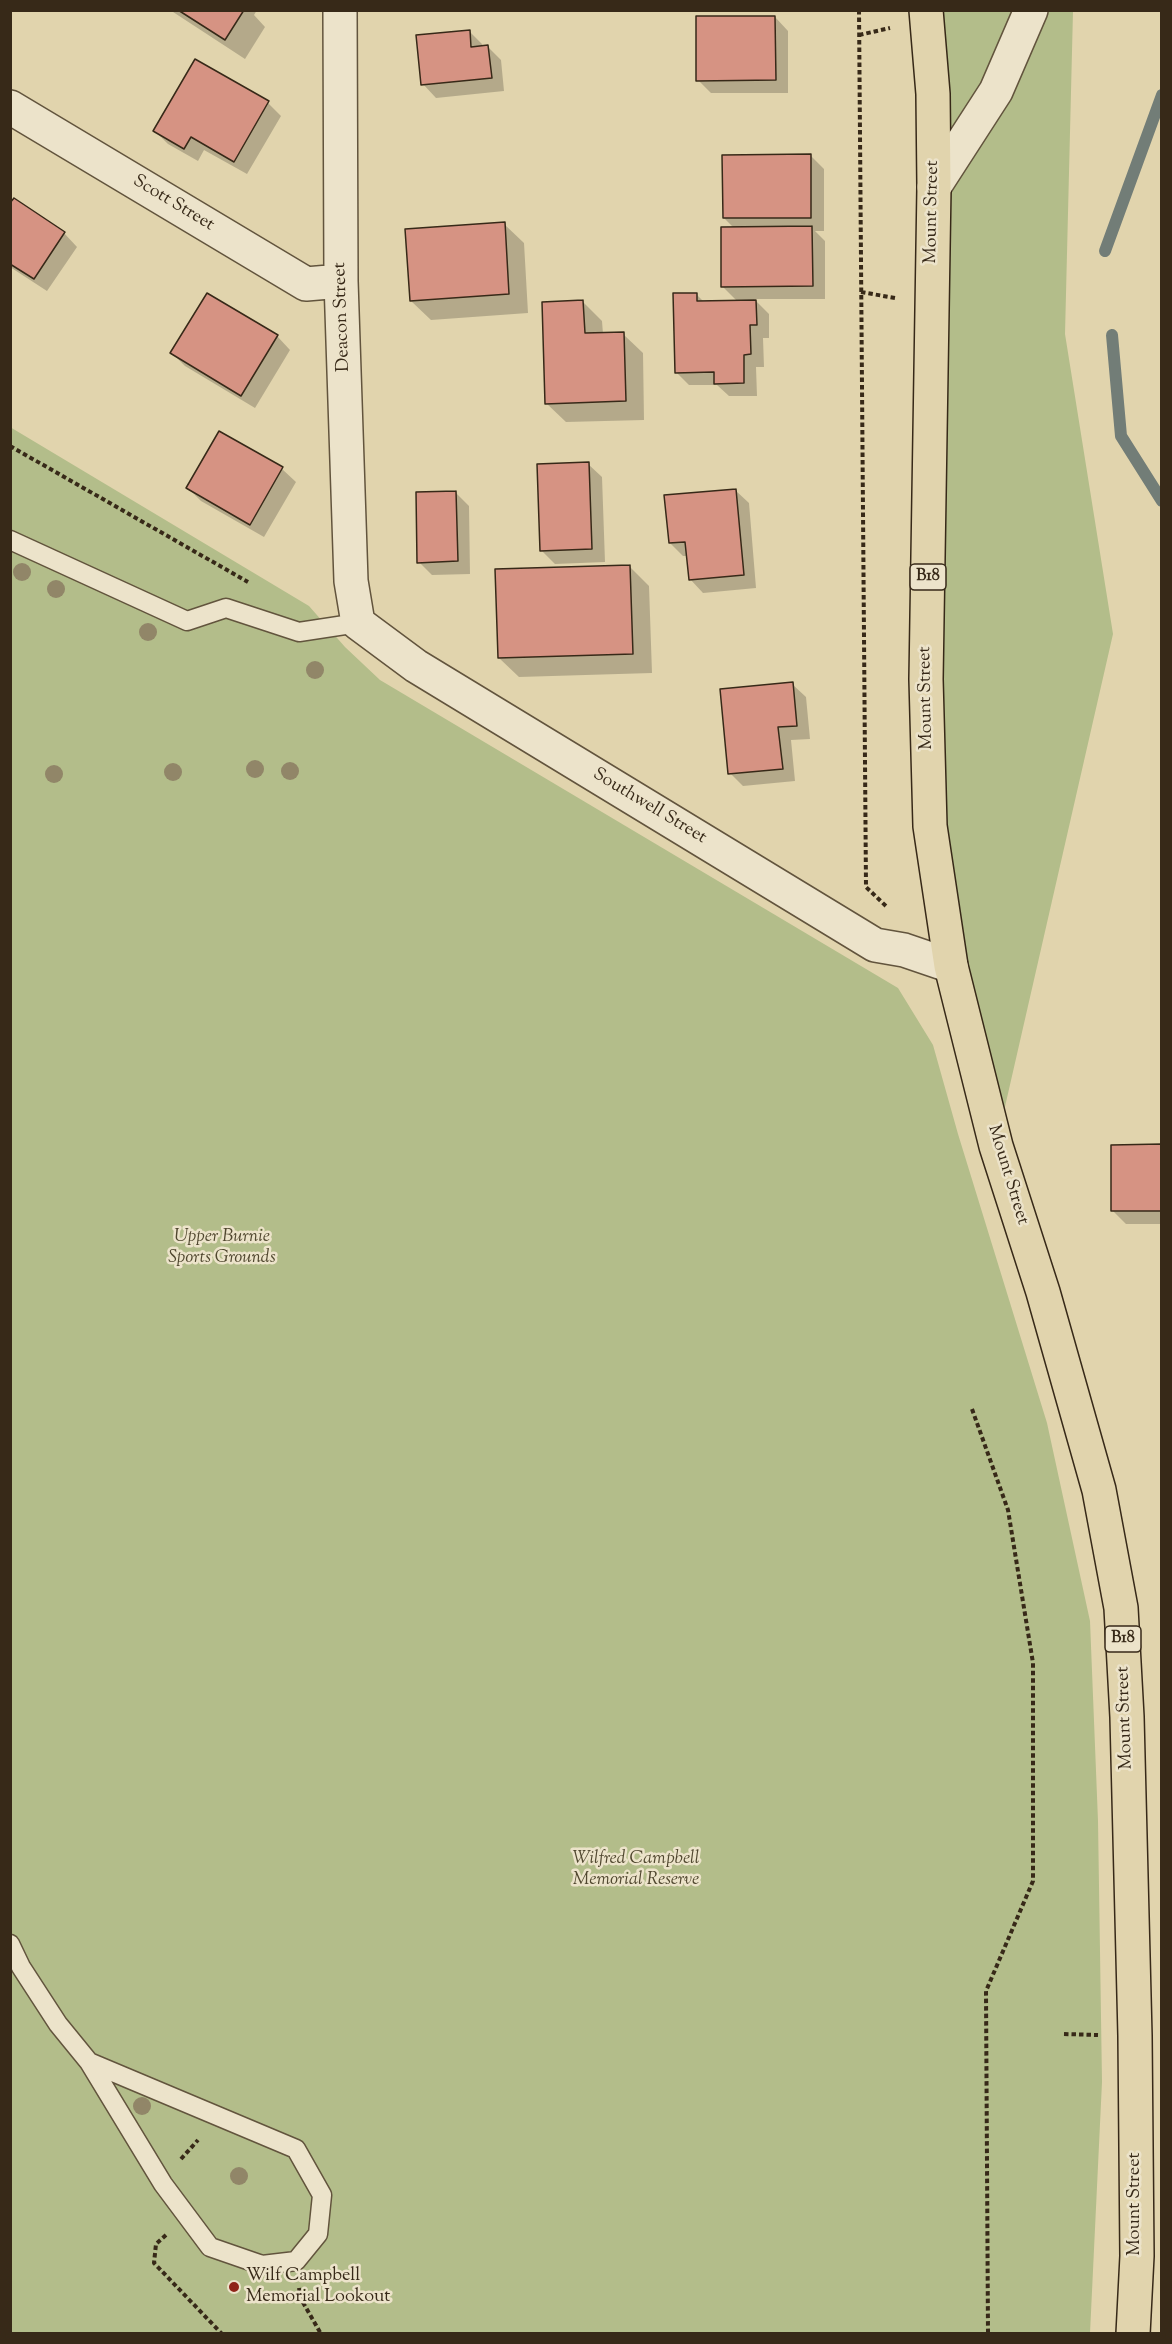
<!DOCTYPE html>
<html>
<head>
<meta charset="utf-8">
<style>
	body { margin:0 }
	#map { position:relative; width:1172px; height:2344px; overflow:hidden; background:#e1d4ad; font-family:"Sorts Mill Goudy",serif }
	canvas { display:block }
	.frame { position:absolute; inset:0; border:12px solid #372918; pointer-events:none }
</style>
</head>
<body>
<div id="map">
<canvas width="1172" height="2344"></canvas>
<div class="frame"></div>
</div>
<script>
const ctx = document.querySelector('canvas').getContext('2d');
ctx.lineJoin = 'round';
function fill(path, color) { ctx.fillStyle = color; ctx.fill(path, 'evenodd'); }
const poly = rows => new Path2D(rows.map(r => 'M' + r).join(''));
function trace(path, color, width, dash) { ctx.strokeStyle = color; ctx.lineWidth = width; ctx.lineCap = dash ? 'butt' : 'round'; ctx.setLineDash(dash || []); ctx.stroke(path); }
function label(font, color, halo, rows, align = 'center') {
  ctx.font = font + ' "Sorts Mill Goudy",serif'; ctx.lineWidth = 5; ctx.setLineDash([]); ctx.textBaseline = 'middle'; ctx.strokeStyle = halo; ctx.fillStyle = color; for (const [text, x, y, turn = 0] of rows) {
    ctx.save(); ctx.translate(x, y); ctx.rotate((+turn || 0) * Math.PI / 180); ctx.textAlign = isNaN(turn) ? turn : align; if (halo) ctx.strokeText(text, 0, 0); ctx.fillText(text, 0, 0); ctx.restore();
  }
}
const green = poly([
	[926,11,1073,11,1065,334,1113,634,996,1146,930,826],
	[10,427,309,606,345,647,380,680,898,988,933,1045,958,1134,1047,1423,1090,1621,1098,1821,1102,2082,1090,2333,11,2333]
]);
const shadow = poly([
	[170,10,257,10,254,15,265,27,245,59],
	[775,17,788,31,788,93,711,93,698,80],
	[469,31,482,44,483,47,488,47,501,60,504,91,436,98,423,84],
	[268,103,281,116,247,174,204,150,198,161,168,144,155,131],
	[811,156,824,169,824,231,815,231,825,241,825,299,754,299,769,314,769,338,763,338,764,367,756,367,757,396,729,396,717,385,689,385,676,372,696,294,704,302,738,302,722,286,734,228,724,218],
	[10,206,64,233,77,247,47,291,10,267],
	[504,224,524,243,528,313,431,320,411,301],
	[583,302,602,321,603,334,623,334,643,353,644,420,566,422,546,403],
	[277,336,290,350,255,408,185,366,172,353],
	[220,433,282,469,296,482,264,537,201,501,188,488],
	[588,464,602,477,605,562,555,564,542,551],
	[735,490,749,503,756,588,703,593,690,579,688,556,683,556,670,543],
	[456,493,469,506,470,574,432,575,419,562],
	[629,566,649,586,652,673,519,677,499,658],
	[792,684,806,697,810,739,791,740,795,781,743,786,730,773],
	[1162,1146,1162,1224,1126,1224,1113,1211]
]);
const stream = poly([
	[1105,251,1162,95],
	[1112,335,1121,436,1162,501]
]);
const building = poly([
	[178,10,244,10,225,40,178,10],
	[696,16,775,16,776,80,696,81,696,16],
	[470,30,471,47,488,45,492,78,421,85,416,35,470,30],
	[195,59,269,101,234,162,191,137,184,149,153,131,195,59],
	[811,154,811,218,723,218,722,155,811,154],
	[14,198,65,232,34,279,10,264,10,203,14,198],
	[505,222,509,294,410,301,405,229,505,222],
	[812,226,813,286,721,287,721,227,812,226],
	[207,293,278,335,241,396,170,353,207,293],
	[673,293,697,293,697,301,756,300,757,325,750,325,751,354,744,355,744,383,714,384,714,372,675,373,673,293],
	[583,300,585,333,624,332,626,401,545,404,542,302,583,300],
	[219,431,283,467,250,525,186,488,219,431],
	[589,462,592,549,540,551,537,464,589,462],
	[736,489,744,575,689,580,685,542,669,543,664,495,736,489],
	[456,491,458,561,417,563,416,492,456,491],
	[630,565,633,654,498,658,495,569,630,565],
	[793,682,797,726,778,727,783,769,728,774,720,689,793,682],
	[1162,1144,1162,1211,1111,1211,1111,1145,1162,1144]
]);
const path = poly([
	[859,10,866,887,887,907],
	[859,35,890,28],
	[861,292,895,298],
	[10,446,248,582],
	[972,1409,1008,1510,1033,1663,1033,1881,986,1991,988,2334],
	[1064,2034,1098,2035],
	[181,2159,198,2140],
	[166,2235,156,2244,154,2263,222,2334],
	[299,2288,301,2299,321,2334]
]);
const service = poly([
	[10,540,187,621,226,608,299,632,358,623],
	[10,1944,21,1967,58,2024,89,2062,163,2184,210,2247,262,2265,296,2261,318,2234,322,2195,296,2149,89,2062]
]);
const minor = poly([
	[340,10,341,281,351,581,358,623,416,666,875,945,904,950,951,966],
	[10,107,306,284,341,281],
	[934,187,996,91,1031,10]
]);
const trunk = poly([
	[926,10,933,94,934,187,926,679,930,826,951,966,996,1146,1043,1292,1099,1490,1121,1608,1127,1717,1135,2036,1137,2256,1133,2334]
]);
const trees = [
	[22,572],
	[56,589],
	[148,632],
	[315,670],
	[255,769],
	[290,771],
	[173,772],
	[54,774],
	[142,2106],
	[239,2176]
];
const markers = [
	[234,2287,6,"#8f2418"]
];
const shields = [
	[928,577,36],
	[1123,1639,36]
];
const shieldNames = [
	["B18",928,577],
	["B18",1123,1639]
];
const streetNames = [
	["Scott Street",173,204,31],
	["Mount Street",933,212,-89],
	["Deacon Street",343,317,-92],
	["Mount Street",927,698,-91],
	["Southwell Street",649,807,31],
	["Mount Street",1007,1175,73],
	["Mount Street",1126,1718,-92],
	["Mount Street",1136,2204,-90]
];
const parkNames = [
	["Upper Burnie",222,1238],
	["Sports Grounds",222,1259],
	["Wilfred Campbell",636,1860],
	["Memorial Reserve",636,1881]
];
const poiNames = [
	["Wilf Campbell",246,2277],
	["Memorial Lookout",246,2298]
];
fill(green, '#b3bd8a');
fill(shadow, '#0003');
trace(stream, '#727d77', 12);
fill(building, '#d69383');
trace(building, '#372918', 1.5);
trace(service, '#62543d', 21);
trace(minor, '#62543d', 36);
trace(trunk, '#372918', 36);
trace(path, '#372918', 4, [4.5, 3]);
trace(service, '#ece3ca', 18);
trace(minor, '#ece3ca', 33);
trace(trunk, '#e1d4ad', 33);
ctx.fillStyle = '#918668';
for (const [x, y] of trees) { ctx.beginPath(); ctx.arc(x, y, 9, 0, 2 * Math.PI); ctx.fill(); }
for (const [x, y, r, color] of markers) { const dot = new Path2D(); dot.arc(x, y, r, 0, 2 * Math.PI); ctx.fillStyle = color; ctx.fill(dot); trace(dot, '#ece3ca', 2); }
for (const [x, y, w] of shields) { const box = new Path2D(); box.roundRect(x - w / 2, y - 13, w, 26, 4.5); ctx.fillStyle = '#ece3ca'; ctx.fill(box); trace(box, '#372918', 1.5); }
label('bold 16px', '#372918', null, shieldNames);
label('18px', '#372918', '#ece3ca', streetNames);
label('italic 18px', '#50472f', '#ece3ca', parkNames);
label('18px', '#372918', '#ece3ca', poiNames, 'left');
</script>
</body>
</html>
